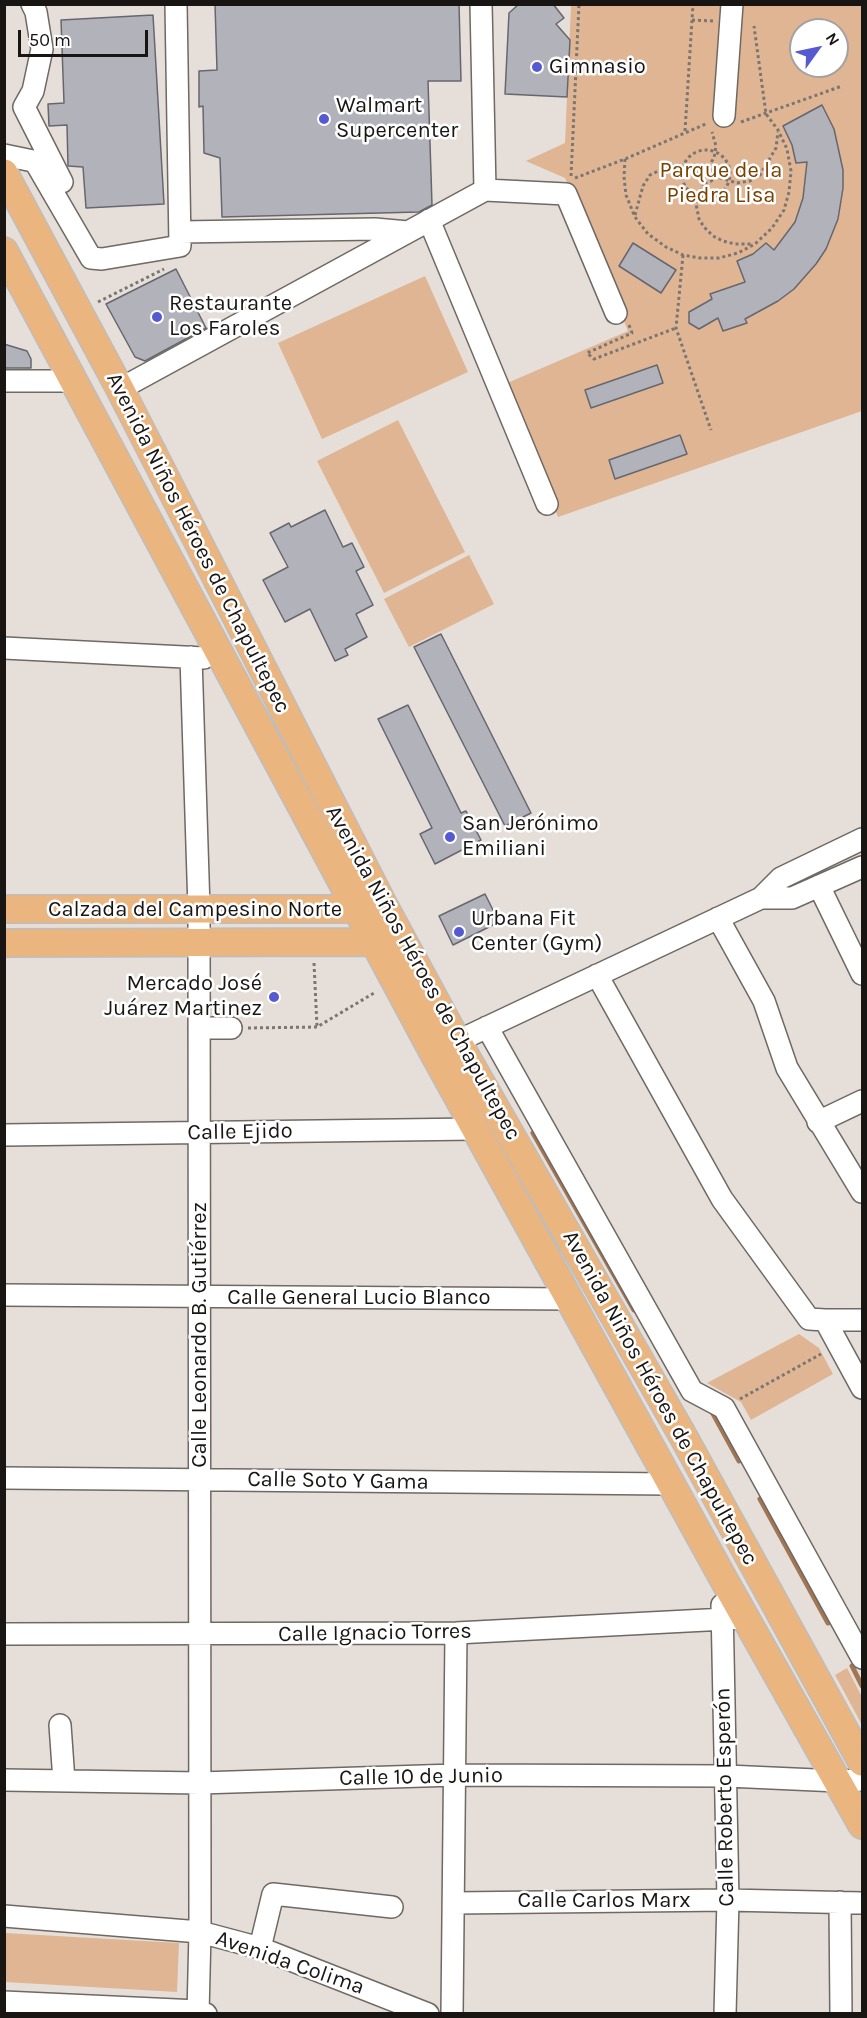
<!DOCTYPE html>
<html>
<head>
<meta charset="utf-8">
<style>
	body { margin:0 }
	#map { position:relative; width:867px; height:2018px; overflow:hidden; background:#e6dfd9; font-family:Karla,sans-serif }
	canvas { display:block }
	.frame { position:absolute; inset:0; border:6px solid #181513; pointer-events:none }
	.north { position:absolute; left:789px; top:18px; width:60px; height:60px; box-sizing:border-box; background:#fff; border:2px solid #a3a1a1; border-radius:50%; rotate:57deg; font-size:16px; font-weight:700; line-height:24px; text-align:center; color:#181513 }
	.north::after { content:''; display:block; margin:auto; width:21px; height:27px; background:#565ad1; clip-path:polygon(50% 0,100% 100%,50% 72%,0 100%) }
	.scale { position:absolute; left:18px; top:30px; width:130px; height:27px; box-sizing:border-box; border:3px solid #181513; border-top:0; padding-left:8px; font-size:18px; line-height:21px; white-space:nowrap; color:#181513; -webkit-text-stroke:4px #fff; paint-order:stroke }
</style>
</head>
<body>
<div id="map">
<canvas width="867" height="2018"></canvas>
<div class="frame"></div>
<div class="north">N</div>
<div class="scale">50 m</div>
</div>
<script>
const ctx = document.querySelector('canvas').getContext('2d');
ctx.lineJoin = 'round';
function fill(path, color) { ctx.fillStyle = color; ctx.fill(path, 'evenodd'); }
const poly = rows => new Path2D(rows.map(r => 'M' + r).join(''));
function trace(path, color, width, dash) { ctx.strokeStyle = color; ctx.lineWidth = width; ctx.lineCap = dash ? 'butt' : 'round'; ctx.setLineDash(dash || []); ctx.stroke(path); }
function label(font, color, halo, rows, align = 'center') {
  ctx.font = font + ' Karla,sans-serif'; ctx.lineWidth = 5; ctx.setLineDash([]); ctx.textBaseline = 'middle'; ctx.strokeStyle = halo; ctx.fillStyle = color; for (const [text, x, y, turn = 0] of rows) {
    ctx.save(); ctx.translate(x, y); ctx.rotate((+turn || 0) * Math.PI / 180); ctx.textAlign = isNaN(turn) ? turn : align; if (halo) ctx.strokeText(text, 0, 0); ctx.fillText(text, 0, 0); ctx.restore();
  }
}
const green = poly([
	[571,5,862,5,862,411,558,517,505,384,628,331,565,178,526,161,565,143],
	[801,30,837,30,837,66,801,66],
	[425,276,468,372,322,439,278,343],
	[398,420,465,552,384,593,317,461],
	[469,555,494,604,409,647,384,599],
	[799,1334,819,1348,833,1374,751,1420,741,1402,707,1383],
	[847,1668,862,1697,862,1725,835,1675],
	[5,1933,179,1943,177,1992,5,1982]
]);
const stream = poly([
	[533,1133,634,1310],
	[711,1410,739,1461],
	[760,1499,828,1623],
	[852,1666,862,1686]
]);
const building = poly([
	[215,4,459,4,461,81,428,81,432,205,419,212,222,217,220,158,204,153,203,106,199,107,199,71,217,70,215,4],
	[519,4,553,4,564,18,556,24,570,40,567,97,505,94,509,13,519,4],
	[153,15,164,204,86,208,83,167,68,166,67,125,49,126,48,104,64,103,61,20,153,15],
	[822,105,834,129,843,170,843,188,838,219,826,249,816,264,794,289,778,301,745,319,747,323,723,331,718,318,699,329,689,323,689,312,712,299,710,294,745,282,737,261,753,254,766,243,774,250,795,222,803,198,807,162,796,163,792,145,783,126,822,105],
	[633,243,676,270,661,293,619,266,633,243],
	[176,269,206,328,145,361,135,357,106,304,176,269],
	[4,344,27,351,31,359,31,368,4,368,4,344],
	[657,365,663,383,591,408,585,390,657,365],
	[680,435,687,454,615,479,609,460,680,435],
	[325,510,343,547,352,543,364,567,356,571,373,605,356,614,367,637,345,649,348,655,335,661,310,609,285,622,263,580,288,567,270,533,289,523,291,527,325,510],
	[441,634,531,813,505,826,414,647,441,634],
	[408,705,461,813,466,811,481,840,435,864,420,834,432,828,378,719,408,705],
	[485,894,499,922,453,945,439,916,485,894]
]);
const path = poly([
	[692,20,714,21],
	[741,122,842,86],
	[685,131,693,4],
	'682 174a24 24 0 1 1 48 0a24 24 0 1 1-48 0Z',
	[625,159,624,177,626,195,635,217,648,234,666,247,683,255,700,258,719,258,738,253,755,244,772,228,784,210,789,192,791,171,787,149,778,130,766,114,754,26],
	'698 175a8 8 0 1 1 16 0a8 8 0 1 1-16 0Z',
	[708,167,714,158,716,146,712,132],
	[571,176,579,4],
	[714,176,737,183,750,181,760,175,776,148,778,132],
	[575,178,625,159,708,123],
	[704,183,696,204,699,219,704,227,713,236,723,241,735,244,752,244],
	[635,215,643,186,650,175,668,166,679,165,697,172],
	[683,255,676,328,711,430],
	[98,302,164,269],
	[629,325,632,333,587,353,594,359,676,328],
	[314,963,317,1027],
	[248,1028,317,1027,374,993],
	[740,1399,821,1354]
]);
const minor = poly([
	[32,4,36,12,42,49,33,91,24,107,62,182],
	[481,4,485,190],
	[724,116,732,4],
	[4,155,33,161,37,165,91,258,102,259,180,246,176,4],
	[485,190,566,194,616,313],
	[429,220,547,504],
	[180,232,375,229,408,232],
	[4,381,74,381],
	[120,389,485,190],
	[4,648,204,658],
	[191,657,199,909,200,1932,198,2014],
	[819,886,862,974],
	[761,898,792,898,862,867],
	[718,918,764,1001,787,1068,862,1192],
	[597,975,722,1199,809,1319,825,1320,862,1388],
	[487,1027,692,1391,724,1408,862,1658],
	[199,1028,231,1028],
	[443,1048,761,898,781,878,862,839],
	[818,1122,862,1101],
	[4,1135,475,1129],
	[4,1295,570,1299],
	[825,1320,862,1320],
	[4,1478,671,1484],
	[722,1605,728,1900,725,2014],
	[4,1634,456,1633,745,1618],
	[60,1725,64,1781],
	[4,1780,200,1783,455,1775,727,1776,838,1781,862,1780],
	[840,1902,841,2014],
	[454,1903,728,1900,862,1903],
	[4,1916,200,1932,260,1948,428,2014],
	[260,1948,273,1894,392,1907],
	[4,2002,198,2011,206,2014],
	[452,2014,456,1633]
]);
const major = poly([
	[4,173,120,389,385,908,457,1041,683,1436,862,1762],
	[4,251,433,1052,724,1580,862,1825],
	[4,909,372,909],
	[4,943,374,942]
]);
const markers = [
	[537,67,6,"#565ad1"],
	[324,119,6,"#565ad1"],
	[157,317,6,"#565ad1"],
	[450,837,6,"#565ad1"],
	[459,932,6,"#565ad1"],
	[274,997,6,"#565ad1"]
];
const poiNames = [
	["Gimnasio",549,67],
	["Walmart",336,106],
	["Supercenter",336,131],
	["Restaurante",169,304],
	["Los Faroles",169,329],
	["San Jerónimo",462,824],
	["Emiliani",462,849],
	["Urbana Fit",471,919],
	["Center (Gym)",471,944],
	["Mercado José",262,984,"right"],
	["Juárez Martinez",262,1009,"right"]
];
const parkNames = [
	["Parque de la",721,171],
	["Piedra Lisa",721,196]
];
const streetNames = [
	["Avenida Niños Héroes de Chapultepec",198,543,63],
	["Calzada del Campesino Norte",195,910],
	["Avenida Niños Héroes de Chapultepec",423,973,61],
	["Calle Ejido",240,1132,-1],
	["Calle General Lucio Blanco",359,1298],
	["Calle Leonardo B. Gutiérrez",200,1335,-90],
	["Avenida Niños Héroes de Chapultepec",660,1398,61],
	["Calle Soto Y Gama",338,1481,1],
	["Calle Ignacio Torres",375,1633,-1],
	["Calle 10 de Junio",421,1777,-1],
	["Calle Roberto Esperón",725,1797,-91],
	["Calle Carlos Marx",604,1901],
	["Avenida Colima",290,1963,19]
];
fill(green, '#dfb593');
trace(stream, '#a27652', 5);
fill(building, '#b1b2ba');
trace(building, '#66676e', 1.5);
trace(minor, '#6f6863', 24);
trace(major, '#bebdbd', 30);
trace(path, '#7b7672', 3, [3, 3]);
trace(minor, '#fff', 21);
trace(major, '#ebb57f', 27);
for (const [x, y, r, color] of markers) { const dot = new Path2D(); dot.arc(x, y, r, 0, 2 * Math.PI); ctx.fillStyle = color; ctx.fill(dot); trace(dot, '#fff', 2); }
label('22px', '#181513', '#fff', poiNames, 'left');
label('22px', '#794100', '#fff', parkNames);
label('22px', '#181513', '#fff', streetNames);
</script>
</body>
</html>
